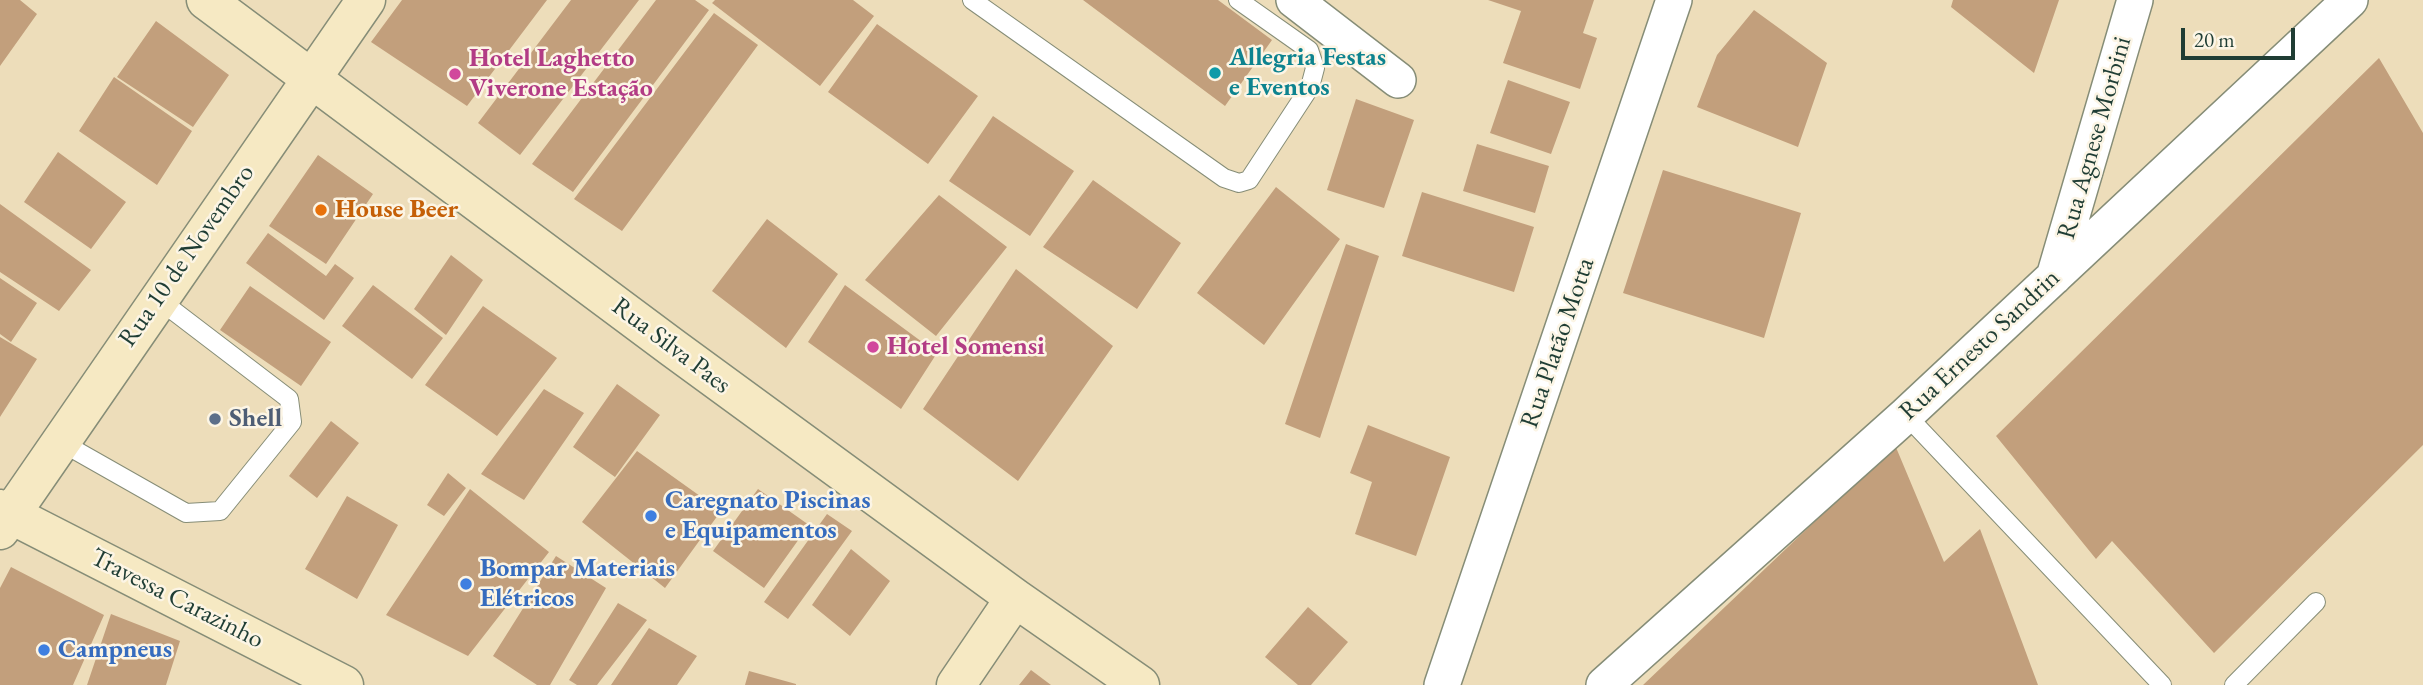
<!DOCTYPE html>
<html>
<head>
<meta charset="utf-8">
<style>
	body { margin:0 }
	#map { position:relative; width:2423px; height:685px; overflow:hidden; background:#edddba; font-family:"EB Garamond",serif }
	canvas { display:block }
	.scale { position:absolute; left:2181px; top:28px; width:114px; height:32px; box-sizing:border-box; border:4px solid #1f3d34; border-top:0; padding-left:9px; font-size:21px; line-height:24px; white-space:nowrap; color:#1f3d34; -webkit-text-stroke:5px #fcf5e5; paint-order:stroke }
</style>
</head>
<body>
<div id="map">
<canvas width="2423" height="685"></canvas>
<div class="scale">20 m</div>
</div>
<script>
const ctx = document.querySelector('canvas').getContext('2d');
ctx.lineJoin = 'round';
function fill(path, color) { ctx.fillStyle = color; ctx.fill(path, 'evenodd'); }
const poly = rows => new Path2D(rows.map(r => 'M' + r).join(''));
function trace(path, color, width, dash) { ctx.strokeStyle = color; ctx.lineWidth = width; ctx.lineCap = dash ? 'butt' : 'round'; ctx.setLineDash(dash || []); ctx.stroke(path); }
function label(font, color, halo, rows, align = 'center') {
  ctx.font = font + ' "EB Garamond",serif'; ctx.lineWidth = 5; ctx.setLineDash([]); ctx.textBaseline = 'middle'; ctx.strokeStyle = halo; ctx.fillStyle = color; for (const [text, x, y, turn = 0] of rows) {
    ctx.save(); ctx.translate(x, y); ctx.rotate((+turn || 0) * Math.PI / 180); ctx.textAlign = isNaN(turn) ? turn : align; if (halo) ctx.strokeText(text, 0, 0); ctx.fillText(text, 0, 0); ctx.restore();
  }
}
const building = poly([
	[0,0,20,0,37,14,0,66],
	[402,0,547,0,467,106,371,42],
	[571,0,639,0,520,155,478,123],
	[656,0,695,0,709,10,573,192,532,164],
	[715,0,853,0,874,16,820,86,712,3],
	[1083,0,1218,0,1272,40,1225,106],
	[1488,0,1594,0,1583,33,1597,38,1580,89,1503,63,1521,11],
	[1953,0,2059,0,2034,73,1951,7],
	[1754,10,1827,63,1798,147,1697,107,1717,55],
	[714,13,758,45,622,231,574,199],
	[156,21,229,75,193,127,117,77],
	[877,24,978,96,928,164,828,92],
	[2379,58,2423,133,2423,445,2214,653,2112,541,2096,559,1996,436],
	[114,77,192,131,157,185,79,131],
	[1508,80,1570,102,1551,154,1490,133],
	[1356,99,1414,120,1384,208,1327,190],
	[993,116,1074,171,1030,236,949,181],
	[1477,144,1549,166,1535,213,1463,191],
	[58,152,126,202,91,249,24,202],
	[318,155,373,194,326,264,269,226],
	[1663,170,1801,213,1764,338,1623,293],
	[1093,180,1181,243,1137,309,1043,247],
	[1276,187,1340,239,1264,345,1197,293],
	[1422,192,1534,227,1514,292,1402,256],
	[939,195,1007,247,936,336,865,280],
	[0,204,91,270,59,311,0,272],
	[767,219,838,274,786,348,712,291],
	[268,233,326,276,335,264,354,278,324,320,246,263],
	[1346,244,1379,256,1320,438,1285,424],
	[451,255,483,280,446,335,414,309],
	[1016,269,1113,346,1018,481,923,409],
	[0,278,37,303,11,342,0,334],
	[373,285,443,338,412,379,342,326],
	[845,285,937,353,901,409,808,342],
	[250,286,331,342,301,386,220,330],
	[483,306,557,358,497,436,425,385],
	[0,337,37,359,0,417],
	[617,384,660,415,615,477,573,447],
	[544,389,584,413,524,500,481,474],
	[331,421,359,443,317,498,289,476],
	[1368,425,1450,457,1416,556,1355,534,1372,482,1350,473],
	[1895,445,1944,562,1980,529,2038,685,1643,685],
	[637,451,721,511,665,588,582,522],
	[448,473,466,488,444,516,427,505],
	[470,489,549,552,468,656,386,615],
	[758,489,809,525,764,588,713,551],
	[347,496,398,525,357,599,305,569],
	[827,514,852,531,788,619,764,602],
	[851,549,890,581,850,636,812,605],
	[556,556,606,588,550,685,537,685,493,656],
	[11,567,104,615,73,685,0,685,0,588],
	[618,603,647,620,597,685,577,685,569,680],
	[1308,607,1348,642,1311,685,1298,685,1265,657],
	[111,614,180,641,166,685,87,685],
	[649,628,697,656,677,685,611,685],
	[1031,670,1051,685,1019,685],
	[749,671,796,684,796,685,745,685]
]);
const lane = poly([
	[972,0,1224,178,1239,183,1249,180,1310,87,1315,68,1309,50,1238,0],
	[1906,415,2162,685],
	[59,441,186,513,220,511,292,422,289,399,158,299],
	[2234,685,2316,602]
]);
const street = poly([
	[1294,0,1398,80],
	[2054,277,2135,0],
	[1442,685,1674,0],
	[1604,685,1906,415,2350,0]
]);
const secondary = poly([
	[206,0,673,348,1015,598,1140,685],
	[0,509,344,685],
	[0,530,366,0],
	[956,685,1015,598]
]);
const markers = [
	[1215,73,7,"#0f9aa8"],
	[455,74,7,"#d1479c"],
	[321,210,7,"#e8710a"],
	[873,347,7,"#d1479c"],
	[215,419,7,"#5c6f8a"],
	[651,516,7,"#3f7fe0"],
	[466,584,7,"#3f7fe0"],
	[44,650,7,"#3f7fe0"]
];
const cultureNames = [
	["Allegria Festas",1229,58],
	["e Eventos",1229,88]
];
const hotelNames = [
	["Hotel Laghetto",469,59],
	["Viverone Estação",469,89],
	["Hotel Somensi",887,347]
];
const streetNames = [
	["Rua Agnese Morbini",2095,138,-74],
	["Rua 10 de Novembro",187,256,-55],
	["Rua Platão Motta",1558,343,-71],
	["Rua Ernesto Sandrin",1980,345,-43],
	["Rua Silva Paes",671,346,37],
	["Travessa Carazinho",177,599,27]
];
const foodNames = [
	["House Beer",335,210]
];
const serviceNames = [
	["Shell",229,419]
];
const shopNames = [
	["Caregnato Piscinas",665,501],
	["e Equipamentos",665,531],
	["Bompar Materiais",480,569],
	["Elétricos",480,599],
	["Campneus",58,650]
];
fill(building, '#c29f7c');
trace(lane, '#868d77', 20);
trace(street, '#868d77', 38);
trace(secondary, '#868d77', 41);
trace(lane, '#fff', 18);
trace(street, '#fff', 35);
trace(secondary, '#f6e9c3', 38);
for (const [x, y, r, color] of markers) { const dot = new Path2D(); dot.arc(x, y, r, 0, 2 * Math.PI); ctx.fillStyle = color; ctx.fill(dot); trace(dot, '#fcf5e5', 2.5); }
label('bold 26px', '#0d838f', '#fcf5e5', cultureNames, 'left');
label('bold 26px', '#b23c85', '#fcf5e5', hotelNames, 'left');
label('26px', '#1f3d34', '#fcf5e5', streetNames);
label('bold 26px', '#c56008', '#fcf5e5', foodNames, 'left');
label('bold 26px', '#4e5e75', '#fcf5e5', serviceNames, 'left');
label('bold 26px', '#366cbe', '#fcf5e5', shopNames, 'left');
</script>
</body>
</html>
